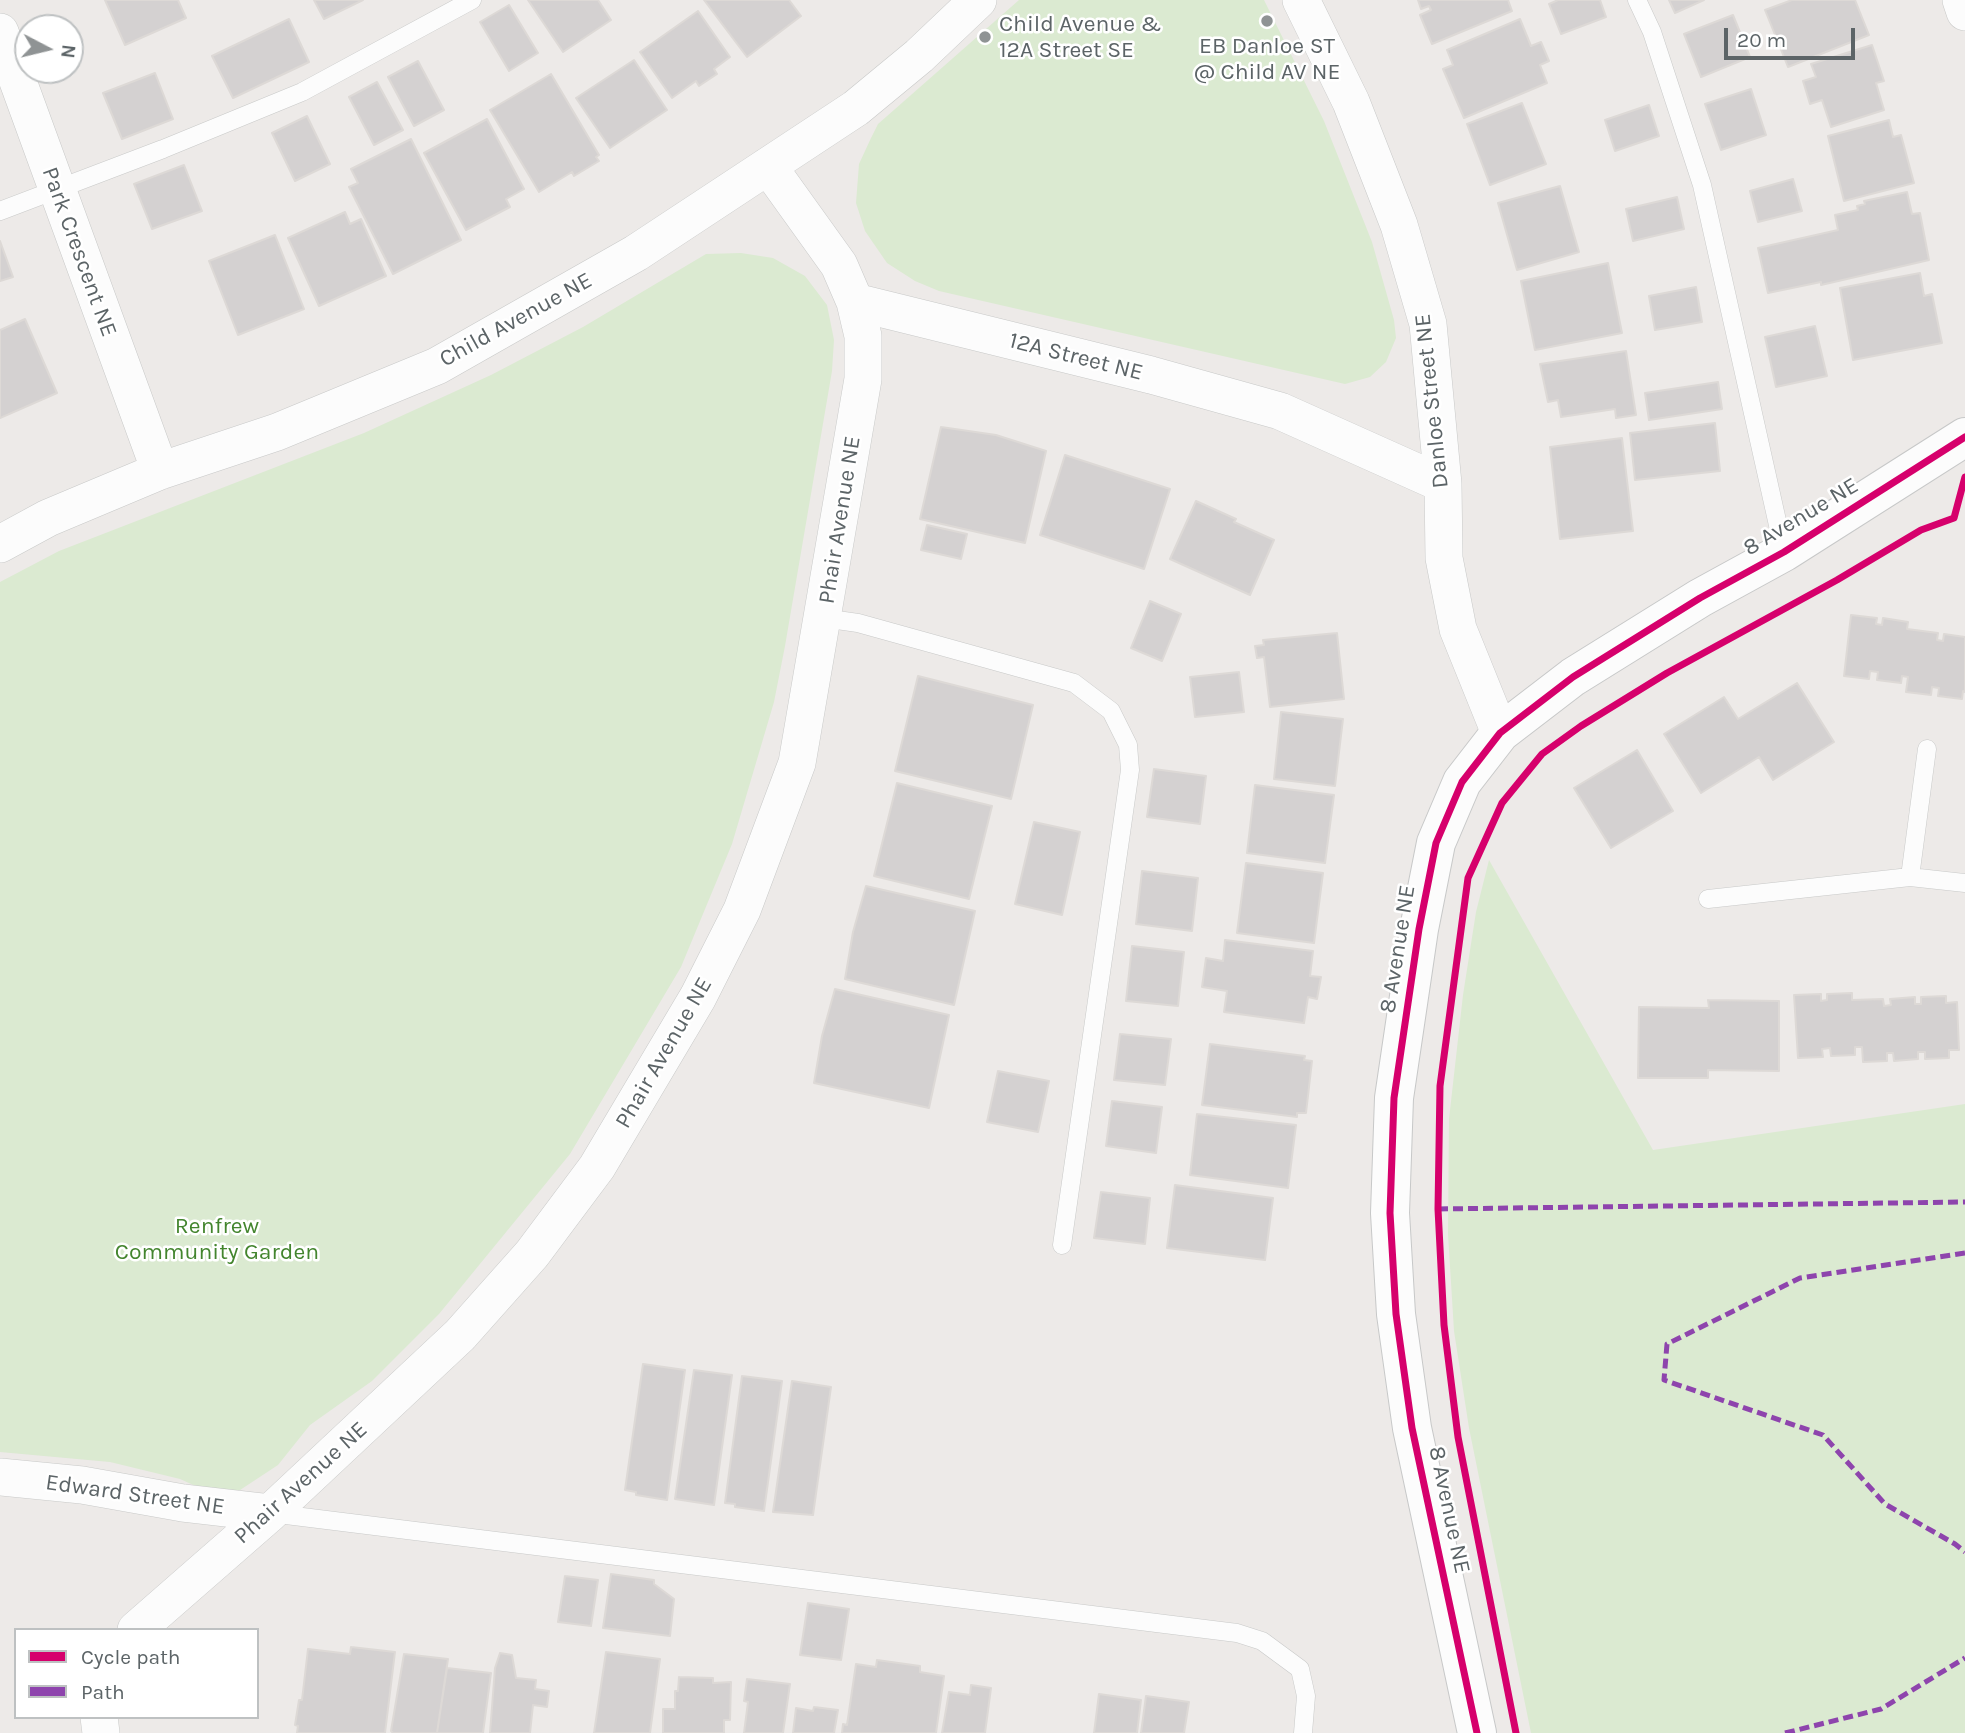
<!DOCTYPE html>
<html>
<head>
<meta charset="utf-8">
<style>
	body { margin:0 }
	#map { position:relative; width:1965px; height:1733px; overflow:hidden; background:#edeae8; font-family:Karla,sans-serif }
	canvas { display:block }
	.legend { position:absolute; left:14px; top:1628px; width:245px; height:91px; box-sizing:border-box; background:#fff; border:2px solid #bec1c2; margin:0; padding:9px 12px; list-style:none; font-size:21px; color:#5c6467 }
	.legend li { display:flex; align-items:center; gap:14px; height:35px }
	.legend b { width:35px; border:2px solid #bec1c2 }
	.north { position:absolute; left:14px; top:14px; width:70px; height:70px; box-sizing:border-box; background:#fff; border:2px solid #bec1c2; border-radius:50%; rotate:97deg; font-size:19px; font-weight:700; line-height:28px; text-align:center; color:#5c6467 }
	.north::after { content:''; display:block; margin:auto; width:24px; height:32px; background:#8f9394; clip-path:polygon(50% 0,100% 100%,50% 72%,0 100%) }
	.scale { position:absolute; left:1724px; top:28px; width:131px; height:32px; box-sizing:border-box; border:4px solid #5c6467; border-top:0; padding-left:9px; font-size:21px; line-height:24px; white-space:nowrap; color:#5c6467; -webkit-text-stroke:5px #fff; paint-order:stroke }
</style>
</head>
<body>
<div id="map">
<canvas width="1965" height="1733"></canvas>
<ul class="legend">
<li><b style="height:9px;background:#d6006c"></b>Cycle path</li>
<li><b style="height:9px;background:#8e44ad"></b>Path</li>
</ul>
<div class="north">N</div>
<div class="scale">20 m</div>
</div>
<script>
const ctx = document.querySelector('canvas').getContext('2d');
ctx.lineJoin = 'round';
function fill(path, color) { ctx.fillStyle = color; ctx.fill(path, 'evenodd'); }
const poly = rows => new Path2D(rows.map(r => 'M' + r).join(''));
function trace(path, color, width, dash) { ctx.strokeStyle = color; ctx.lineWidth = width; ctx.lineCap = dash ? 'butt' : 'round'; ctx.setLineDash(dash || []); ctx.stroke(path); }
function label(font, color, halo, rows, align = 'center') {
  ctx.font = font + ' Karla,sans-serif'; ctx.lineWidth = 5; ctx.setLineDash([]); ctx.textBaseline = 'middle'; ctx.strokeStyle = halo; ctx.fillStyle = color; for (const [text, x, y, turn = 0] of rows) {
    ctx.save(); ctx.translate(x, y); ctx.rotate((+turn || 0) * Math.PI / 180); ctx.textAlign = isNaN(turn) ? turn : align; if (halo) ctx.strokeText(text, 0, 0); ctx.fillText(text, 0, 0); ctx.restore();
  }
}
const green = poly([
	[1019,0,1264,0,1324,121,1372,242,1394,320,1396,338,1386,362,1370,377,1345,384,939,291,915,281,887,263,865,231,856,203,859,164,871,138,878,124],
	[741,253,773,258,805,276,827,305,834,340,832,371,785,646,774,702,732,844,681,967,570,1154,439,1314,372,1381,310,1425,278,1465,234,1494,209,1492,180,1479,110,1462,0,1452,0,582,59,551,364,433,491,375,583,327,706,254],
	[1489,860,1653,1150,1965,1104,1965,1733,1531,1733,1469,1428,1454,1331,1448,1234,1449,1119,1463,995,1476,912]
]);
const building = poly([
	[105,0,178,0,186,18,125,45,105,0],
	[314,0,363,0,324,19,314,0],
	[528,0,598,0,611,20,563,52,528,0],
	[704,0,789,0,801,16,747,57,704,0],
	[1418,0,1508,0,1512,11,1432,44,1420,15,1431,10,1429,6,1421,9,1418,0],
	[1558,0,1600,0,1606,17,1561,34,1549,4,1558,0],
	[1669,0,1704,0,1675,13,1669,0],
	[1792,0,1855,0,1869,35,1788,67,1765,10,1792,0],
	[509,5,538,53,509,71,480,22,509,5],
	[698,11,730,57,714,69,717,74,699,86,696,81,672,98,640,52,698,11],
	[1733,15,1750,57,1701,77,1684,34,1733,15],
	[289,19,309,62,233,98,212,56,289,19],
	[1520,19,1531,46,1541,42,1549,61,1540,65,1547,83,1464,118,1443,69,1453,65,1447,50,1520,19],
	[1872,45,1884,81,1876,83,1884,110,1831,127,1822,100,1810,104,1803,81,1816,77,1811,64,1872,45],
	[634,60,667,110,610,148,576,98,634,60],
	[418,61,444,110,414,126,388,77,418,61],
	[155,73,173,119,122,139,103,93,155,73],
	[551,74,599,155,596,157,599,161,574,176,572,172,539,192,490,110,551,74],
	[377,82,403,130,374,145,349,97,377,82],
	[1751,89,1766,135,1721,150,1705,104,1751,89],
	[1522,103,1546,164,1490,185,1467,124,1522,103],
	[1649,105,1659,136,1615,151,1605,120,1649,105],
	[307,116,330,164,295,181,272,133,307,116],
	[487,119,524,189,506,199,510,207,466,230,424,153,487,119],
	[1889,120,1893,137,1901,135,1914,183,1844,201,1828,136,1889,120],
	[411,139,461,240,393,274,349,187,358,183,351,169,411,139],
	[184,165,202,211,152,229,134,184,184,165],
	[1793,179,1802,211,1758,222,1750,191,1793,179],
	[1560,186,1579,252,1517,270,1498,203,1560,186],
	[1907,192,1912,214,1920,213,1929,260,1821,285,1821,282,1768,293,1758,248,1838,230,1835,215,1858,210,1857,206,1865,204,1864,201,1907,192],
	[1677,197,1684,229,1633,241,1626,209,1677,197],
	[345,212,350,224,361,219,386,276,319,306,288,238,345,212],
	[275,235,304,309,238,335,209,261,275,235],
	[0,241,13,277,0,281,0,241],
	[1608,263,1622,333,1535,350,1521,281,1608,263],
	[1920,273,1924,296,1932,294,1942,343,1853,360,1840,288,1920,273],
	[1696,287,1702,322,1655,330,1649,296,1696,287],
	[25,319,57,393,0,418,0,330,25,319],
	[1815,326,1827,376,1776,387,1765,337,1815,326],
	[1626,351,1636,415,1616,418,1615,409,1561,417,1558,400,1548,402,1540,364,1626,351],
	[1718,382,1722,409,1649,420,1645,393,1718,382],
	[1715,423,1720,471,1635,480,1630,433,1715,423],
	[941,427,996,435,1046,451,1025,543,920,519,941,427],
	[1622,438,1633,531,1560,539,1550,447,1622,438],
	[1065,455,1170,489,1144,569,1040,535,1065,455],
	[1196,501,1236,519,1234,522,1274,540,1250,595,1170,559,1196,501],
	[927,525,967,534,961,559,921,550,927,525],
	[1150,601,1181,614,1162,661,1131,648,1150,601],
	[1851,615,1877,618,1876,624,1882,625,1883,618,1908,622,1907,629,1938,633,1937,640,1943,641,1944,634,1965,637,1965,692,1963,691,1962,699,1938,696,1939,688,1932,687,1931,695,1906,692,1908,677,1902,676,1901,683,1877,680,1878,672,1870,671,1869,679,1844,676,1851,615],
	[1337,633,1344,699,1270,707,1264,657,1257,658,1255,646,1264,645,1263,640,1337,633],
	[1239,672,1244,712,1195,717,1190,677,1239,672],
	[918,676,1033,705,1011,799,895,771,918,676],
	[1797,683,1834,742,1773,780,1759,757,1701,793,1664,734,1724,697,1738,719,1797,683],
	[1281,712,1343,719,1335,786,1274,779,1281,712],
	[1637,750,1673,811,1611,848,1574,788,1637,750],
	[1154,769,1206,776,1200,824,1147,817,1154,769],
	[897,783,992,806,969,899,874,876,897,783],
	[1255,785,1334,795,1325,863,1247,853,1255,785],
	[1034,822,1080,832,1062,915,1015,904,1034,822],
	[1246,863,1323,873,1314,943,1237,933,1246,863],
	[1142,871,1198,878,1192,931,1136,924,1142,871],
	[866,886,975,911,954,1005,845,979,853,932,866,886],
	[1225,940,1313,951,1310,976,1321,977,1317,999,1308,997,1304,1023,1224,1012,1227,991,1202,987,1206,958,1223,961,1225,940],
	[1132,946,1184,952,1178,1006,1126,1001,1132,946],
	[835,989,949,1015,929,1108,814,1083,822,1036,835,989],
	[1852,993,1852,1000,1883,999,1884,1006,1891,1005,1890,999,1915,997,1915,1004,1921,1004,1921,997,1946,996,1946,1003,1957,1002,1959,1050,1949,1050,1949,1058,1925,1059,1925,1052,1918,1052,1918,1059,1894,1061,1893,1053,1887,1053,1887,1061,1863,1062,1862,1047,1855,1047,1855,1055,1831,1056,1830,1048,1822,1049,1823,1057,1798,1058,1794,995,1821,994,1821,1001,1827,1000,1827,994,1852,993],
	[1708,1000,1779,1001,1779,1071,1708,1070,1708,1078,1638,1078,1639,1007,1709,1008,1708,1000],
	[1120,1034,1171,1039,1165,1085,1114,1080,1120,1034],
	[1210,1044,1305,1056,1304,1060,1312,1061,1306,1113,1297,1113,1297,1117,1202,1105,1210,1044],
	[998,1071,1049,1081,1038,1132,987,1122,998,1071],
	[1112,1101,1162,1107,1156,1153,1106,1146,1112,1101],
	[1197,1114,1296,1125,1288,1188,1190,1175,1197,1114],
	[1175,1185,1273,1198,1265,1260,1167,1248,1175,1185],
	[1101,1192,1150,1198,1145,1244,1094,1238,1101,1192],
	[643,1364,685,1370,667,1500,636,1495,636,1492,625,1490,643,1364],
	[694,1370,732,1375,714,1505,675,1499,694,1370],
	[742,1376,782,1381,764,1511,735,1507,735,1504,725,1503,742,1376],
	[792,1381,831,1387,813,1515,773,1512,792,1381],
	[611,1574,654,1580,654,1584,674,1599,670,1636,603,1628,611,1574],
	[565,1576,598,1580,591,1626,558,1622,565,1576],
	[808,1603,849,1609,841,1660,800,1655,808,1603],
	[351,1647,395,1652,385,1733,297,1733,298,1726,295,1725,299,1700,302,1700,308,1649,350,1654,351,1647],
	[606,1652,660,1659,650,1733,594,1733,606,1652],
	[500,1653,512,1655,516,1678,536,1680,535,1689,549,1691,547,1707,533,1705,530,1733,490,1733,495,1668,500,1653],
	[404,1654,448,1659,437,1733,393,1733,391,1731,404,1654],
	[877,1660,920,1666,920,1672,944,1676,936,1733,842,1733,843,1724,847,1725,856,1664,876,1667,877,1660],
	[447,1668,491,1673,483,1733,437,1733,447,1668],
	[679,1677,713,1678,713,1683,731,1682,730,1720,724,1720,724,1733,663,1733,663,1709,675,1709,675,1691,678,1691,679,1677],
	[747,1679,790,1684,783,1733,744,1733,748,1702,744,1701,747,1679],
	[971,1685,991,1688,985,1733,942,1733,949,1692,970,1695,971,1685],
	[1099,1694,1141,1700,1137,1733,1094,1733,1099,1694],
	[1146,1696,1189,1702,1184,1733,1141,1733,1146,1696],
	[814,1707,838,1710,834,1733,793,1733,796,1708,813,1711,814,1707]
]);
const lane = poly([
	[1637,0,1652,32,1702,185,1784,552],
	[0,211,163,149,302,92,472,0],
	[823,618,858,623,1074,683,1111,711,1128,745,1130,770,1062,1245],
	[1910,877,1927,749],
	[1708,899,1910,877,1965,883],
	[270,1513,1237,1633,1262,1641,1300,1669,1306,1696,1303,1733]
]);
const street = poly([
	[1301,0,1351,102,1399,225,1428,324,1443,484,1444,558,1458,629,1500,733],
	[1961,0,1965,12],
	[0,32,160,471],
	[768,166,839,265,855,302,1151,375,1280,411,1443,484],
	[0,544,48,518,160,471,277,432,437,366,636,253,856,108,919,56,978,0],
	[0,1477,82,1485,183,1503,270,1513],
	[136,1630,270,1513,460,1335,532,1254,597,1167,698,997,742,910,797,763,863,379,863,336,855,302],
	[99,1717,101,1733]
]);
const secondary = poly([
	[1477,1733,1412,1428,1396,1314,1390,1213,1394,1098,1419,929,1436,843,1462,782,1500,733,1573,677,1700,598,1784,552,1965,437]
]);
const quiet = poly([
	[1438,1209,1965,1202],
	[1965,1253,1800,1278,1667,1344,1664,1380,1823,1435,1885,1504,1955,1544,1965,1552],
	[1785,1733,1881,1709,1965,1658]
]);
const cycleway = poly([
	[1477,1733,1412,1428,1396,1314,1390,1213,1394,1098,1419,929,1436,843,1462,782,1500,733,1573,677,1700,598,1784,552,1965,437],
	[1516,1733,1458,1437,1444,1325,1438,1209,1440,1086,1468,878,1502,803,1542,754,1581,726,1667,673,1837,580,1921,530,1954,518,1965,477]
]);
const markers = [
	[1267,21,7,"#8f9394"],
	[985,37,7,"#8f9394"]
];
const poiNames = [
	["Child Avenue &",999,24],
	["12A Street SE",999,50],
	["EB Danloe ST",1267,46,"center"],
	["@ Child AV NE",1267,72,"center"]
];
const streetNames = [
	["Park Crescent NE",79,252,70],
	["Child Avenue NE",516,320,-29],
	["12A Street NE",1076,357,14],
	["Danloe Street NE",1432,401,-96],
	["8 Avenue NE",1801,517,-31],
	["Phair Avenue NE",840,520,-81],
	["8 Avenue NE",1398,949,-81],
	["Phair Avenue NE",664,1053,-60],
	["Phair Avenue NE",301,1483,-42],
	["Edward Street NE",135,1495,8],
	["8 Avenue NE",1449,1510,78]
];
const parkNames = [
	["Renfrew",217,1226],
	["Community Garden",217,1252]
];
fill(green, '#dbead1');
fill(building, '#d4d1d1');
trace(building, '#ddd9d6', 2);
trace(lane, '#c8c9c8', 19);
trace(street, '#c8c9c8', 38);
trace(secondary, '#c7c8c8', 40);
trace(lane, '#fcfcfc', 18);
trace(street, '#fcfcfc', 37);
trace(secondary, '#fcfcfc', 38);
trace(quiet, '#8e44ad', 5, [10, 5]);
trace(cycleway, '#d6006c', 7);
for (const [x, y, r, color] of markers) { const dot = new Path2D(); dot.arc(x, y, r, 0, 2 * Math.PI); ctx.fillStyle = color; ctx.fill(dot); trace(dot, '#fff', 2.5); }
label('23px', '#5c6467', '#fff', poiNames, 'left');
label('23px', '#5c6467', '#fff', streetNames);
label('23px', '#43852e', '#fff', parkNames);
</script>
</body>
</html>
